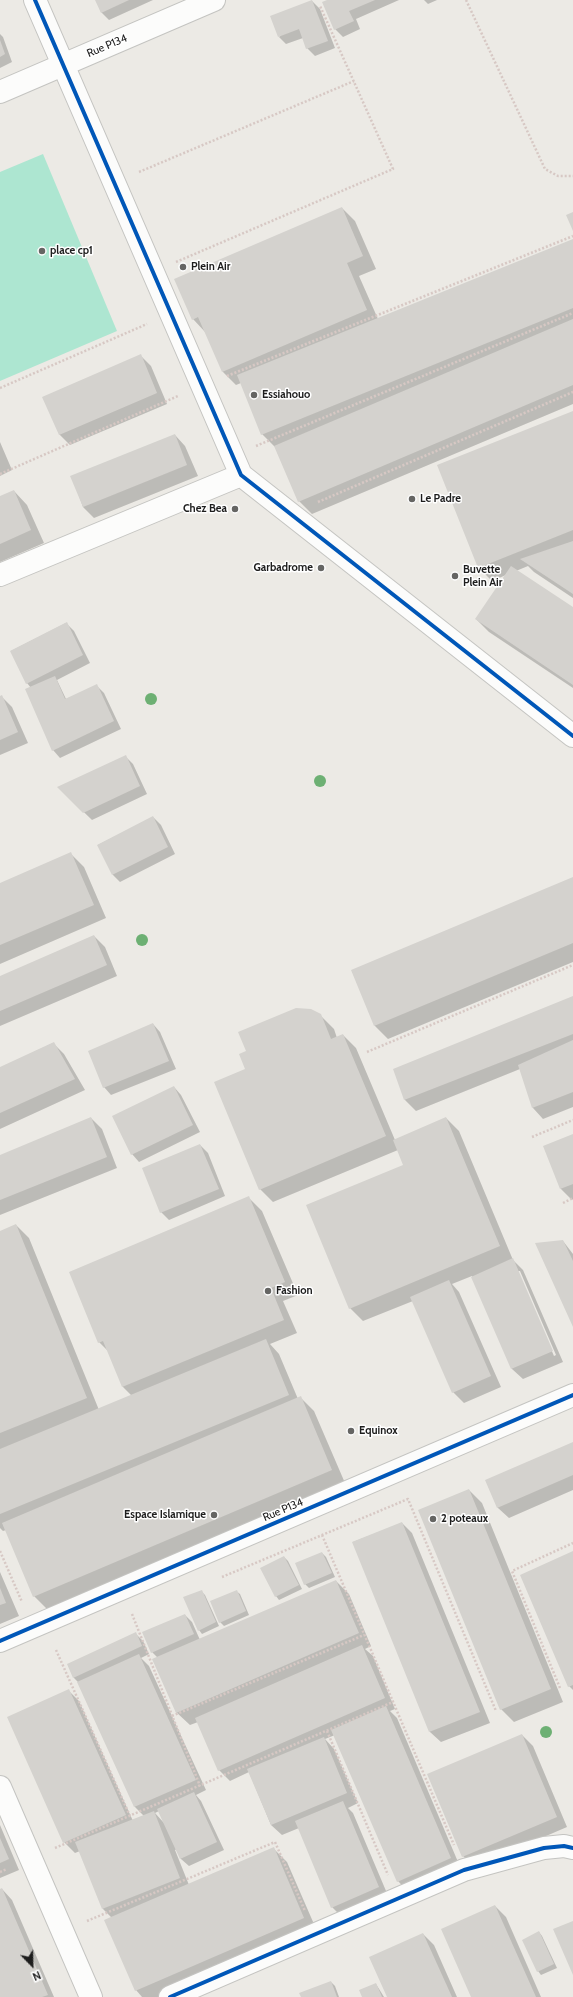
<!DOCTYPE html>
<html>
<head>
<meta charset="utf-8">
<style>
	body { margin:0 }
	#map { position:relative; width:573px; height:1997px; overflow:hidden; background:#eceae5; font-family:Cabin,sans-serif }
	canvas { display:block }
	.north { position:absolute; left:12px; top:1945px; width:40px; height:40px; -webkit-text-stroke:3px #fff; paint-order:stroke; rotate:157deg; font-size:11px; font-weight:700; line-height:16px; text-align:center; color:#1d1d1d }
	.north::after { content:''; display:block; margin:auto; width:14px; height:18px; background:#1d1d1d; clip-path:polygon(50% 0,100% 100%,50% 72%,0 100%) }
</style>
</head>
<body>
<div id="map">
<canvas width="573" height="1997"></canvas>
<div class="north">N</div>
</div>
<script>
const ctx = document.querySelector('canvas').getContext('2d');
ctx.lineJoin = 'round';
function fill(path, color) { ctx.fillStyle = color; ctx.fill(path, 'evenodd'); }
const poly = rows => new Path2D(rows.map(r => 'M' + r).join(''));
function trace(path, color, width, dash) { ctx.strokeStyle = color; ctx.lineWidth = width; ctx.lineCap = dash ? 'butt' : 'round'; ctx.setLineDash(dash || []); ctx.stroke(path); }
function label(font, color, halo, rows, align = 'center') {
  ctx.font = font + ' Cabin,sans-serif'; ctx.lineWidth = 3; ctx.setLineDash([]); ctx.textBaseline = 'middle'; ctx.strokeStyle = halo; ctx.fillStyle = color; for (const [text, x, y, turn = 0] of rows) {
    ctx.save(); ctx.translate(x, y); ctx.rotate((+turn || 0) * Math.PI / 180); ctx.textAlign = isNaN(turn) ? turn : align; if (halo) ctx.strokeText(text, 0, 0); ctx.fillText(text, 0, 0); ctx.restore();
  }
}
const pitch = poly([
	[43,154,117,331,0,381,0,172]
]);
const shadow = poly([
	[96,0,153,0,109,20,101,12],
	[330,0,399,0,356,19,360,29,343,37,335,29],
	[424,0,437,0,428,4],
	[312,1,320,9,335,48,315,56,307,48,303,38,286,44,279,37],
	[0,34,3,37,12,62,0,68],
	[342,208,355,221,376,269,359,276,378,319,573,240,573,404,312,514,299,501,275,447,262,434,241,383,236,385,223,372,206,333,193,319],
	[141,356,151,366,167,404,70,445,59,434],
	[573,412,573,598,534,572,528,566,516,571,573,608,573,688,489,632,476,619,506,575,492,581,479,568],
	[175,435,185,446,198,476,94,518,83,507,72,477],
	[0,442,12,470,0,476],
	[14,491,27,505,44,543,0,562,0,498],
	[66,623,74,631,90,663,57,680,66,699,97,686,104,693,121,729,60,758,53,750,31,688,27,683,11,651],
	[1,696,12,707,28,743,0,755,0,697],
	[126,757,133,764,147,794,92,820,59,788],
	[153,817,161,825,175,854,120,882,113,875,98,845],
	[71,854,84,867,106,918,0,964,0,884],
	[573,879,573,962,388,1039,375,1026,352,971],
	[94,936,105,947,117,976,0,1026,0,977],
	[573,997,573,1107,543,1119,533,1108,520,1069,416,1111,405,1100,394,1070],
	[320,1015,334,1029,337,1038,343,1035,356,1048,395,1140,446,1118,459,1131,513,1260,523,1270,563,1362,523,1379,512,1369,472,1276,452,1284,459,1292,501,1387,464,1403,453,1392,413,1301,363,1321,350,1308,404,1165,398,1150,273,1202,260,1189,246,1070],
	[517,1271,520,1271,556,1355,554,1356],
	[153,1024,160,1032,176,1069,111,1095,104,1087],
	[53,1043,64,1054,85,1090,0,1129,0,1068],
	[174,1087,181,1095,200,1132,139,1162,132,1154],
	[91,1118,102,1129,117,1168,0,1215,0,1156],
	[573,1135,573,1199,572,1200,561,1189,544,1147],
	[200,1145,208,1153,225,1196,169,1220,161,1212],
	[249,1198,262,1211,298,1295,283,1301,297,1333,270,1344,279,1354,298,1399,301,1398,314,1411,345,1483,47,1609,34,1596,6,1530,3,1531,0,1528,0,1232,16,1225,29,1238,99,1410,132,1396,123,1387,109,1352,99,1342],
	[563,1241,573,1254,573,1325],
	[573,1443,573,1490,509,1518,498,1508,486,1481],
	[469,1490,482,1503,563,1702,514,1722,501,1709],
	[402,1523,412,1533,490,1723,441,1742,430,1732,353,1542],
	[573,1552,573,1690,569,1686],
	[322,1553,326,1557,335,1577,309,1588,305,1584],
	[284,1557,288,1561,302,1589,279,1600,276,1596],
	[0,1572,19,1616,0,1624],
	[336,1581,349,1594,371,1646,365,1649,373,1656,395,1709,390,1711,397,1718,461,1869,408,1892,398,1881,335,1735,325,1739,334,1749,358,1803,348,1808,353,1813,389,1898,343,1918,332,1907,299,1828,282,1835,271,1825,249,1772,230,1781,219,1770,198,1722,190,1725,176,1712,158,1658,152,1652,185,1615,192,1622,200,1640],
	[201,1591,205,1595,219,1626,202,1634,199,1630],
	[236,1591,240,1594,249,1615,224,1626,220,1622],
	[136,1634,143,1641,149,1654,141,1658,149,1666,206,1790,196,1795,201,1801,224,1850,189,1866,181,1859,177,1849,175,1850,189,1885,274,1849,287,1862,317,1931,163,1997,142,1997,136,1990,112,1918,103,1909,80,1851,75,1853,64,1842,68,1690,79,1701,133,1821,144,1816,135,1807,79,1683,74,1678,68,1665],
	[159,1811,164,1823,155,1813],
	[522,1735,533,1746,567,1827,474,1867,463,1856],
	[0,1825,19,1870,0,1878],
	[2,1889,12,1900,54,1997,0,1997,0,1890],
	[495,1906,506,1917,541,1997,472,1997],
	[539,1932,542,1936,557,1968,541,1975,538,1971],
	[423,1934,434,1945,457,1997,388,1997],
	[331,1982,335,1986,339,1997,302,1997],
	[376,1984,384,1997,363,1997]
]);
const building = poly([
	[95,0,129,0,101,13],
	[312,0,328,41,306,49,299,29,278,37,270,16],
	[327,0,375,0,349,11,354,21,334,30,322,2],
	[0,40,5,54,0,57],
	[342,207,363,256,347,263,367,310,222,372,198,317,192,320,174,279],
	[573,212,573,231,566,215],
	[573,239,573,308,261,435,237,375],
	[573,319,573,385,298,502,274,446],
	[141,354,157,393,59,435,42,397],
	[573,411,573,530,478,568,437,465],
	[175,434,187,465,83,507,70,476],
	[14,490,31,530,0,544,0,496],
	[573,541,573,594,520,559],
	[511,566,573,607,573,685,475,619],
	[67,622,83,655,26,684,10,651],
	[55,676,65,699,97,684,114,721,52,751,25,689],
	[2,695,18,732,0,740,0,696],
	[126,755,140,786,83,813,57,787],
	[153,816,168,847,112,875,97,845],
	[71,852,94,905,0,945,0,883],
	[573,877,573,943,374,1026,351,970],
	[94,935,107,965,0,1011,0,976],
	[573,996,573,1034,404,1100,393,1069],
	[296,1008,311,1009,321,1014,331,1039,343,1034,386,1136,259,1190,214,1082,245,1069,239,1054,246,1051,238,1032],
	[153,1023,169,1061,103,1088,88,1051],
	[573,1040,573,1092,532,1108,518,1065],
	[54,1042,75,1079,0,1113,0,1067],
	[174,1086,193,1125,131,1155,112,1116],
	[91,1117,107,1157,0,1200,0,1155],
	[446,1117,500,1246,349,1309,306,1205,403,1165,393,1140],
	[573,1134,573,1184,560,1189,543,1146],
	[200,1144,219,1189,160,1213,142,1168],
	[249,1196,285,1282,271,1288,284,1320,122,1387,103,1341,98,1343,69,1272],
	[16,1224,87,1398,0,1433,0,1231],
	[563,1240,573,1261,573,1327,535,1243],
	[513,1258,553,1351,511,1369,471,1277],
	[449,1280,491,1376,452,1393,410,1297],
	[266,1339,289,1395,0,1514,0,1449],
	[301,1396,332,1470,33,1597,2,1523],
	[573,1442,573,1475,497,1508,485,1480],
	[469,1489,551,1689,500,1710,418,1510],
	[402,1522,480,1712,429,1732,352,1542],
	[573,1551,573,1685,568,1687,520,1575],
	[322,1552,332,1573,304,1585,295,1563],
	[284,1556,299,1585,275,1597,260,1568],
	[336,1580,359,1633,176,1713,152,1659],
	[0,1588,6,1603,0,1605],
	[202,1590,216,1622,198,1631,183,1597],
	[237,1590,246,1611,219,1623,210,1601],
	[185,1614,194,1634,151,1653,142,1632],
	[136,1632,142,1646,73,1678,67,1664],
	[362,1645,385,1698,218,1771,195,1718],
	[139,1654,196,1780,134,1807,77,1682],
	[69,1689,126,1815,63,1843,7,1717],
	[386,1706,451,1858,397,1882,331,1730],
	[522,1734,557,1817,462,1857,427,1774],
	[324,1737,347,1793,271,1825,247,1769],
	[194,1792,217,1842,180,1859,157,1809],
	[343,1801,379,1887,331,1908,295,1821],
	[154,1811,180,1878,102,1909,75,1842],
	[0,1838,9,1859,0,1863],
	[274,1847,304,1918,135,1991,104,1920],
	[2,1888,48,1995,42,1997,0,1997,0,1889],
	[495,1905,536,1997,471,1997,441,1929],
	[573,1921,573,1975,553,1929],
	[539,1931,554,1964,537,1972,522,1940],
	[423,1933,452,1997,387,1997,369,1957],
	[331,1981,337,1997,301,1997,299,1993],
	[376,1983,382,1997,362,1997,359,1990]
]);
const path = poly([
	[466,0,545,169,558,176,573,176],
	[139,172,354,81],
	[176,262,393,169,320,6],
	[227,376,573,236],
	[0,388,147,324],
	[256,446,573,313],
	[0,474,178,396],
	[318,502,573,392],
	[367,1052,573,965],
	[532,1137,573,1120],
	[563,1203,573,1198],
	[322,1535,454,1845],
	[0,1551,22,1602],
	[222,1577,408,1499,496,1711],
	[132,1614,200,1786],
	[56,1650,130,1816],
	[560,1688,512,1571,573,1543],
	[172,1716,364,1635],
	[327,1731,388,1875],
	[55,1848,393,1702],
	[0,1872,7,1869],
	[87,1921,275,1842,305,1911]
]);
const minor = poly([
	[35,0,241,475,573,736],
	[0,575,241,475],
	[0,1641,573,1395],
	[0,1787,91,1997],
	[170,1997,464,1870,544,1848,564,1846,573,1848]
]);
const tertiary = poly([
	[0,92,214,0]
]);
const cycleway = poly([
	[35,0,241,475,573,736],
	[0,1641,573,1395],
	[170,1997,464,1870,544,1848,564,1846,573,1848]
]);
const trees = [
	[151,699],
	[320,781],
	[142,940],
	[546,1732]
];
const markers = [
	[42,251,4,"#656563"],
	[183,267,4,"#656563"],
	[254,395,4,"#656563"],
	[412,499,4,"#656563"],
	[235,509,4,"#656563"],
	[321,568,4,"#656563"],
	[455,576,4,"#656563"],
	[268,1291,4,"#656563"],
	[351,1431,4,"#656563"],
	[214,1515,4,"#656563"],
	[433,1519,4,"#656563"]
];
const streetNames = [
	["Rue P134",107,46,-23],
	["Rue P134",283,1510,-23]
];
const poiNames = [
	["place cp1",50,251],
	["Plein Air",191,267],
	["Essiahouo",262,395],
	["Le Padre",420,499],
	["Chez Bea",227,509,"right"],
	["Garbadrome",313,568,"right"],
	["Buvette",463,570],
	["Plein Air",463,583],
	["Fashion",276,1291],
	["Equinox",359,1431],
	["Espace Islamique",206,1515,"right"],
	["2 poteaux",441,1519]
];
fill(pitch, '#ade6d1');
fill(shadow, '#0003');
fill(building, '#d4d2ce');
trace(minor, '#c4c4c1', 24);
trace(tertiary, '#c4c4c1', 24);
trace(path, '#d7c8c4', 2.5, [2, 2]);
trace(minor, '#fcfcfb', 22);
trace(tertiary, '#fcfcfb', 22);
trace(cycleway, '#0057b8', 4);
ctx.fillStyle = '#6db073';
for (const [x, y] of trees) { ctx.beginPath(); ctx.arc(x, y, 6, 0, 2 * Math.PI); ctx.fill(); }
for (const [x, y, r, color] of markers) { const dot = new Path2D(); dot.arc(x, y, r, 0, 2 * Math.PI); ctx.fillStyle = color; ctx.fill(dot); trace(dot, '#fff', 1.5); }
label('11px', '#1d1d1d', '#fff', streetNames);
label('bold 11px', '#1d1d1d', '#fff', poiNames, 'left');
</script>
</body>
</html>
